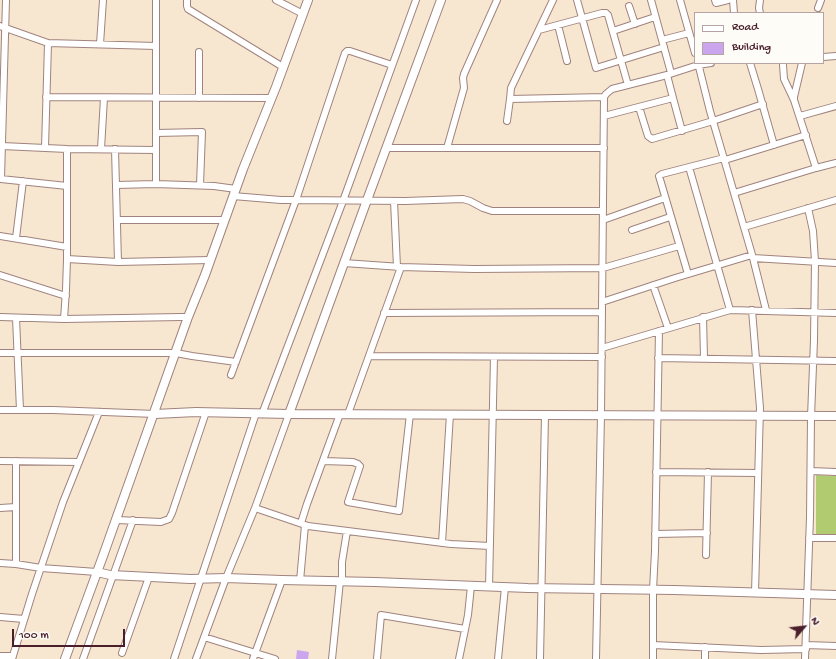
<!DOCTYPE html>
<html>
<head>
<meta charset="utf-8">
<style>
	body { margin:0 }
	#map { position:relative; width:836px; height:659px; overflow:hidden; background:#f7e7d1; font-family:"Gochi Hand",sans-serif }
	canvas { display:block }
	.legend { position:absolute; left:694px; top:12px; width:130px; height:52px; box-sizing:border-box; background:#fdfcf7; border:1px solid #b5a4a5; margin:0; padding:5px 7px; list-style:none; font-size:12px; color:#4a1f2b }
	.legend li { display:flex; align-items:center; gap:8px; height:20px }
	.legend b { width:20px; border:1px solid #b5a4a5 }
	.north { position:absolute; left:784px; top:607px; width:40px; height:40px; -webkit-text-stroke:3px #fdfcf7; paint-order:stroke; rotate:62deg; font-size:11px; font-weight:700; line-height:16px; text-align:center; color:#4a1f2b }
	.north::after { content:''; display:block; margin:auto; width:14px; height:18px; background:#4a1f2b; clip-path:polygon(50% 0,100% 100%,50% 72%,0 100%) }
	.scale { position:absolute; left:12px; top:629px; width:113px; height:18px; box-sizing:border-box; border:2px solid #4a1f2b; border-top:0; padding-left:5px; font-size:12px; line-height:14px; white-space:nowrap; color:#4a1f2b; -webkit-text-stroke:3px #fdfcf7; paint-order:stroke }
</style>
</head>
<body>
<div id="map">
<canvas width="836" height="659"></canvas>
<ul class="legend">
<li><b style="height:5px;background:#fff"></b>Road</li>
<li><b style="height:11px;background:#cba6ee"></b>Building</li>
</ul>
<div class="north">N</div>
<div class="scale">100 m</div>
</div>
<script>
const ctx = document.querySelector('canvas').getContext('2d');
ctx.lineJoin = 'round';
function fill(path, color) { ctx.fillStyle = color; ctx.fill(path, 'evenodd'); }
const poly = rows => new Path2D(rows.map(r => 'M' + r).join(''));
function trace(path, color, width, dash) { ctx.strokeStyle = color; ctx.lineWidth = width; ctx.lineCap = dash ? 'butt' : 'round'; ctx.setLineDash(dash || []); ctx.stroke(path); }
const green = poly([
	[816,475,836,476,836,534,816,534]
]);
const building = poly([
	[297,650,309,652,308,659,296,659]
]);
const minor = poly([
	[6,0,1,179,67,186],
	[187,0,187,6,188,9,283,67],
	[276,0,303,14],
	[553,0,511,88,510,99,604,97,601,415,596,659],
	[577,0,596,68,664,47],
	[651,0,671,73],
	[680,0,695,53],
	[715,0,716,3,728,0],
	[733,0,734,13],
	[760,0,759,8,760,13],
	[156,1,156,184,214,186,236,189],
	[629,6,635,24],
	[818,8,821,0],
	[558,25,567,61],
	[0,26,48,43],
	[539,30,602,13,606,13,608,15,628,85],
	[613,31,655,17],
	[662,40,689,33],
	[100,44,103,0],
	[823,57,836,56],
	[698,63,710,111,753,258,836,263],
	[750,63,758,89,774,145],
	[802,63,794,97,794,100,816,168,836,163],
	[783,65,784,79,794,100],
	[46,97,272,98],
	[604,97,606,94,612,89,667,75],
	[199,98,199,52],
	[673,98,682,131],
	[639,107,648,136,652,139,713,121,763,104],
	[604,116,673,98,667,75,698,65,711,63],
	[800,116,836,106],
	[507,121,510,99],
	[156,133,202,132,200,185],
	[2,146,67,149,156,150],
	[45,148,48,43,156,46],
	[386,148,604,148],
	[447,148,462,95,464,88,463,78,464,74,497,0],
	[101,149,104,98],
	[115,149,118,262],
	[725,160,806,135],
	[689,167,730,310],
	[116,185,156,184],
	[734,193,816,168],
	[233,196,281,200,296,200,405,201,463,199,470,201,483,208,492,211,603,211],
	[394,201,397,267],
	[117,220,225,220],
	[603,220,665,198],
	[744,227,836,200],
	[632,230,670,217],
	[0,236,67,247],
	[16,238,23,181],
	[753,258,766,310],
	[67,259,118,262,210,260],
	[344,263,401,267,474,269,603,268,679,246],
	[688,274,659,176,662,174,724,158],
	[0,275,66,296],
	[653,285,668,328],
	[602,302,675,278,752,255],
	[752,310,760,408,755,593],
	[384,313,602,312],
	[0,317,64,319,181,317,188,317],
	[703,317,704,358],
	[16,318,20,410],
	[64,319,66,290,67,259,67,149],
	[602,348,730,310,836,313],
	[0,353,176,353,192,356,236,362],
	[369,356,602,357],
	[658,358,836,361],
	[231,375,296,200,345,53,347,51,350,51,392,65],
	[0,410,53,410,155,414],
	[262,414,343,201,416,0],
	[289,414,255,508,308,526,451,544,490,546],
	[348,414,401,267],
	[0,461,79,462],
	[16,461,16,564],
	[324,461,353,462,358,464,360,466,348,502,399,511,410,414],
	[811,471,836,472],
	[656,472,758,473],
	[0,508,16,507],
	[117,520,161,522,169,519,172,513,206,412],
	[301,523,307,504,340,414],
	[655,534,707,533],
	[809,538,836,538],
	[442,543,450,414],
	[706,555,708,472],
	[0,563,16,564,41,568,97,572],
	[300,581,305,525],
	[342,581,342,562,347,531],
	[489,587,494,357],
	[0,617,24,619],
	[204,637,275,659],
	[653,645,761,650,806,649],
	[806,645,836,646],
	[705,647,705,659],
	[122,653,149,577],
	[0,656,13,656],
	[12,659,32,594,63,502,99,412],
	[83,659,133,520],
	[174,659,256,413],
	[196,659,226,578,255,508],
	[253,659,282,580],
	[332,659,340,581],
	[377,659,381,615,465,629],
	[459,659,468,615,471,586],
	[498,659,505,587],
	[540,659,545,415],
	[653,659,653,590,655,551,659,331],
	[805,659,810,517,811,417,814,340,815,261,813,231,808,208]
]);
const tertiary = poly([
	[155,414,196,412,289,414,545,415,836,416],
	[289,414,363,211,441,0],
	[97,572,110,575,131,576,190,579,226,578,282,580,375,582,528,588,674,590,836,595],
	[65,659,103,556,188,317,205,275,243,169,276,87,308,0]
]);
fill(green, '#b1cb71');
fill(building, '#cba6ee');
trace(minor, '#a0837e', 8);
trace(tertiary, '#a0837e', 10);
trace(minor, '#fff', 6);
trace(tertiary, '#fff', 8);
</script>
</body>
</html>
